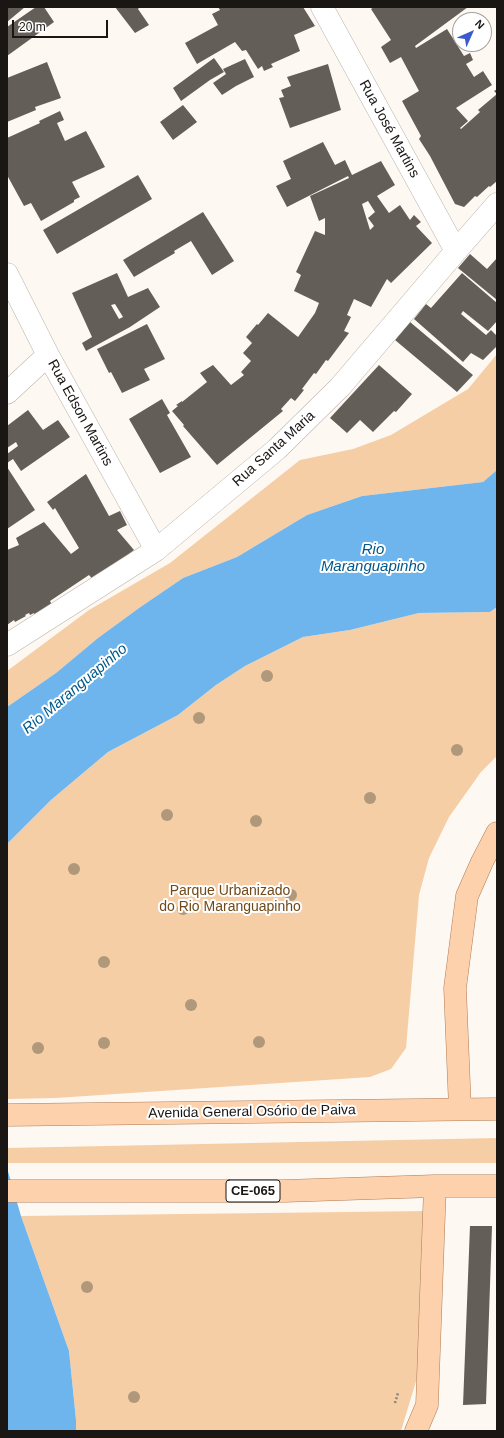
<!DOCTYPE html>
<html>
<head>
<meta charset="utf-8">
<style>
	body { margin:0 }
	#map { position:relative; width:504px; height:1438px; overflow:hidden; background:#fef8f2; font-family:Arial,sans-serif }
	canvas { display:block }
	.frame { position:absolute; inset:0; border:8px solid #191614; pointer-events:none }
	.north { position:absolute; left:452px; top:12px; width:40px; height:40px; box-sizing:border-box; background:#fff; border:1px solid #a3a2a1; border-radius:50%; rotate:45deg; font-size:11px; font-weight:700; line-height:16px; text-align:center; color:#191614 }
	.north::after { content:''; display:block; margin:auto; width:14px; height:18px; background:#3b5acc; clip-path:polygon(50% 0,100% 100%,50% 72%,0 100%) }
	.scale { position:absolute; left:12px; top:20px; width:96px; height:18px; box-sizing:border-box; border:2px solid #191614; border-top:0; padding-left:5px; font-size:12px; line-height:14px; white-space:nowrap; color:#191614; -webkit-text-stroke:3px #fff; paint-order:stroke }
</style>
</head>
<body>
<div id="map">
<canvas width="504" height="1438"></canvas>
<div class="frame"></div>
<div class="north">N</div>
<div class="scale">20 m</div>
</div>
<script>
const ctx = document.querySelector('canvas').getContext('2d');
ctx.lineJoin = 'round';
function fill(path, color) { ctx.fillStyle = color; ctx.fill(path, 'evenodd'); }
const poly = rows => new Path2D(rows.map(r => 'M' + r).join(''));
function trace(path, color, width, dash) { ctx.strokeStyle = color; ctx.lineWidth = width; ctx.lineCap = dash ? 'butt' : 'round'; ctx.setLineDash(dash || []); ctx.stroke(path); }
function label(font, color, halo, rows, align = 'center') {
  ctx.font = font + ' Arial,sans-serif'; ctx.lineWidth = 4; ctx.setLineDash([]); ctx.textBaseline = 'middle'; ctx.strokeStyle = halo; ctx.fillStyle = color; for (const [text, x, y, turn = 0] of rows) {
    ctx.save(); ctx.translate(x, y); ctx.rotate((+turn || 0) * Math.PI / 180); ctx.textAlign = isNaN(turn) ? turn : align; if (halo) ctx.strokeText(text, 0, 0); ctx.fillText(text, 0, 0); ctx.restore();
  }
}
const green = poly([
	[497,354,497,470,483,482,362,496,307,515,237,557,183,578,139,608,98,638,56,673,7,707,7,671,89,610,170,563,300,460,353,449,391,435,468,389],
	[497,607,497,756,481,772,449,817,429,858,419,895,406,1048,391,1069,370,1077,56,1098,7,1099,7,844,51,800,108,752,178,715,216,685,245,666,303,637,350,630,419,613,490,612],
	[497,1138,497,1163,7,1163,7,1148],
	[427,1211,420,1368,401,1431,76,1431,76,1420,69,1351,21,1216]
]);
const water = poly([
	[497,470,497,607,490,612,419,613,350,630,303,637,245,666,216,685,178,715,108,752,51,800,7,844,7,707,56,673,98,638,139,608,183,578,237,557,307,515,362,496,483,482],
	[7,1168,21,1216,69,1351,76,1420,76,1431,7,1431]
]);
const building = poly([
	[7,7,25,7,7,22],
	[36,7,44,7,54,22,7,56,7,27],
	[115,7,140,7,138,9,149,25,135,33],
	[218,7,303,7,315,26,294,35,300,51,271,64,273,67,264,71,262,66,258,69,246,50,242,51,235,42,197,64,185,43,218,25,212,14,220,10],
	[374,7,468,7,415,46,416,48,447,29,464,56,470,53,473,60,466,64,474,77,483,71,492,85,456,108,468,121,460,128,461,129,480,112,478,110,497,94,494,91,497,89,497,181,490,187,489,186,477,197,475,196,464,207,455,204,430,156,419,139,421,136,402,101,419,91,401,57,390,63,381,47,391,40,371,9],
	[214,58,224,72,210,80,181,101,173,88],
	[245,59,254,77,236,86,222,95,213,83,226,74,223,69],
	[47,62,61,98,35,107,36,110,7,122,7,78],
	[328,64,341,110,290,128,279,98,284,97,281,90,291,86,287,77],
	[183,105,197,122,173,140,160,122],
	[60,111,64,120,57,123,65,141,86,131,105,167,72,182,80,197,74,200,74,202,41,221,31,203,24,206,7,175,7,138,40,123,39,121],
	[323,142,335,165,345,160,352,175,381,161,395,185,377,196,389,213,400,205,410,220,414,215,421,222,416,226,432,243,391,283,387,279,371,307,354,299,347,315,351,317,344,331,349,333,328,361,326,360,316,374,314,373,302,389,304,390,295,401,291,398,281,409,283,411,217,465,183,426,184,425,172,411,178,406,176,405,182,401,182,402,207,382,200,373,213,365,231,385,244,375,241,372,251,361,243,353,252,343,246,337,257,324,258,325,268,313,298,337,315,313,319,303,294,291,301,275,296,272,315,231,325,235,325,218,319,221,310,196,349,178,348,176,287,207,276,186,291,179,283,161],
	[368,201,375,212,368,218,374,226,370,230,362,204],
	[138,175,152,199,57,254,43,230],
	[203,212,234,261,212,275,191,241,174,251,175,253,134,277,123,260],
	[470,254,487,269,497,258,497,300,458,268],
	[117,273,128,297,148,288,160,307,130,327,86,351,82,343,92,337,72,293],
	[115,304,123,317,119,319,111,305],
	[462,273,497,303,497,321,488,331,463,311,461,314,486,335,491,330,497,336,497,346,483,360,471,353,463,362,414,319,426,304,431,308],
	[410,322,473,375,457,392,395,340],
	[147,324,165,359,144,369,150,380,122,393,111,372,109,373,97,349],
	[379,365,412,394,396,412,394,411,373,432,360,420,347,433,330,418],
	[162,399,170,413,167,415,191,457,160,473,129,419],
	[28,410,43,430,58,420,70,437,21,471,13,459,7,463,7,454,18,446,16,442,7,448,7,426],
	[7,467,35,510,7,529],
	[86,474,109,516,120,511,127,525,117,530,134,550,94,581,89,575,50,601,53,607,35,616,34,613,30,615,29,613,25,615,26,616,15,622,14,620,7,625,7,550,19,545,16,538,44,522,71,554,79,548,55,508,53,510,47,502],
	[470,1226,492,1226,486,1404,463,1405]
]);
const path = poly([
	[395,1403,398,1393]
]);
const minor = poly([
	[322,7,456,251],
	[7,274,48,355,156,550],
	[7,393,48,355],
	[7,645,156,550,277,449,340,387,456,251,497,204]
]);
const major = poly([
	[460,1109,455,988,467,896,482,862,497,833],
	[7,1115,497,1109],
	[7,1191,284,1191,435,1186,497,1186],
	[416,1431,427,1405,435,1186]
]);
const trees = [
	[267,676],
	[199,718],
	[457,750],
	[370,798],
	[167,815],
	[256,821],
	[74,869],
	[291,895],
	[183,909],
	[104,962],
	[191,1005],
	[259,1042],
	[104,1043],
	[38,1048],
	[87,1287],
	[134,1397]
];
const shields = [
	[253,1191,54]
];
const shieldNames = [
	["CE-065",253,1191]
];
const streetNames = [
	["Rua José Martins",389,129,61],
	["Rua Edson Martins",80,413,61],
	["Rua Santa Maria",274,449,-42],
	["Avenida General Osório de Paiva",252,1112,-1]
];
const parkNames = [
	["Parque Urbanizado",230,891],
	["do Rio Maranguapinho",230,907]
];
const waterNames = [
	["Rio",373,550],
	["Maranguapinho",373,567],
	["Rio Maranguapinho",75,689,-40]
];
fill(green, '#f6cea5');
fill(water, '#6fb5ed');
fill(building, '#645e58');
trace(minor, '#bab3ac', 23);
trace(major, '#ad7b54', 23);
trace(path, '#888480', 2.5, [2, 2]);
trace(minor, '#fff', 22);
trace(major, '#fed1ad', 22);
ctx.fillStyle = '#b0987a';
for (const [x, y] of trees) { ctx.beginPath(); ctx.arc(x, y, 6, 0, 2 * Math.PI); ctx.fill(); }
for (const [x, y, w] of shields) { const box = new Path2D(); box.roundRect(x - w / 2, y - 11, w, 22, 3); ctx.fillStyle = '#fff'; ctx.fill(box); trace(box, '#191614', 1); }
label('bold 13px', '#191614', null, shieldNames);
label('14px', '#191614', '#fff', streetNames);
label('14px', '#714918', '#fff', parkNames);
label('italic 15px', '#00588c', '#fff', waterNames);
</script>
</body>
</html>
